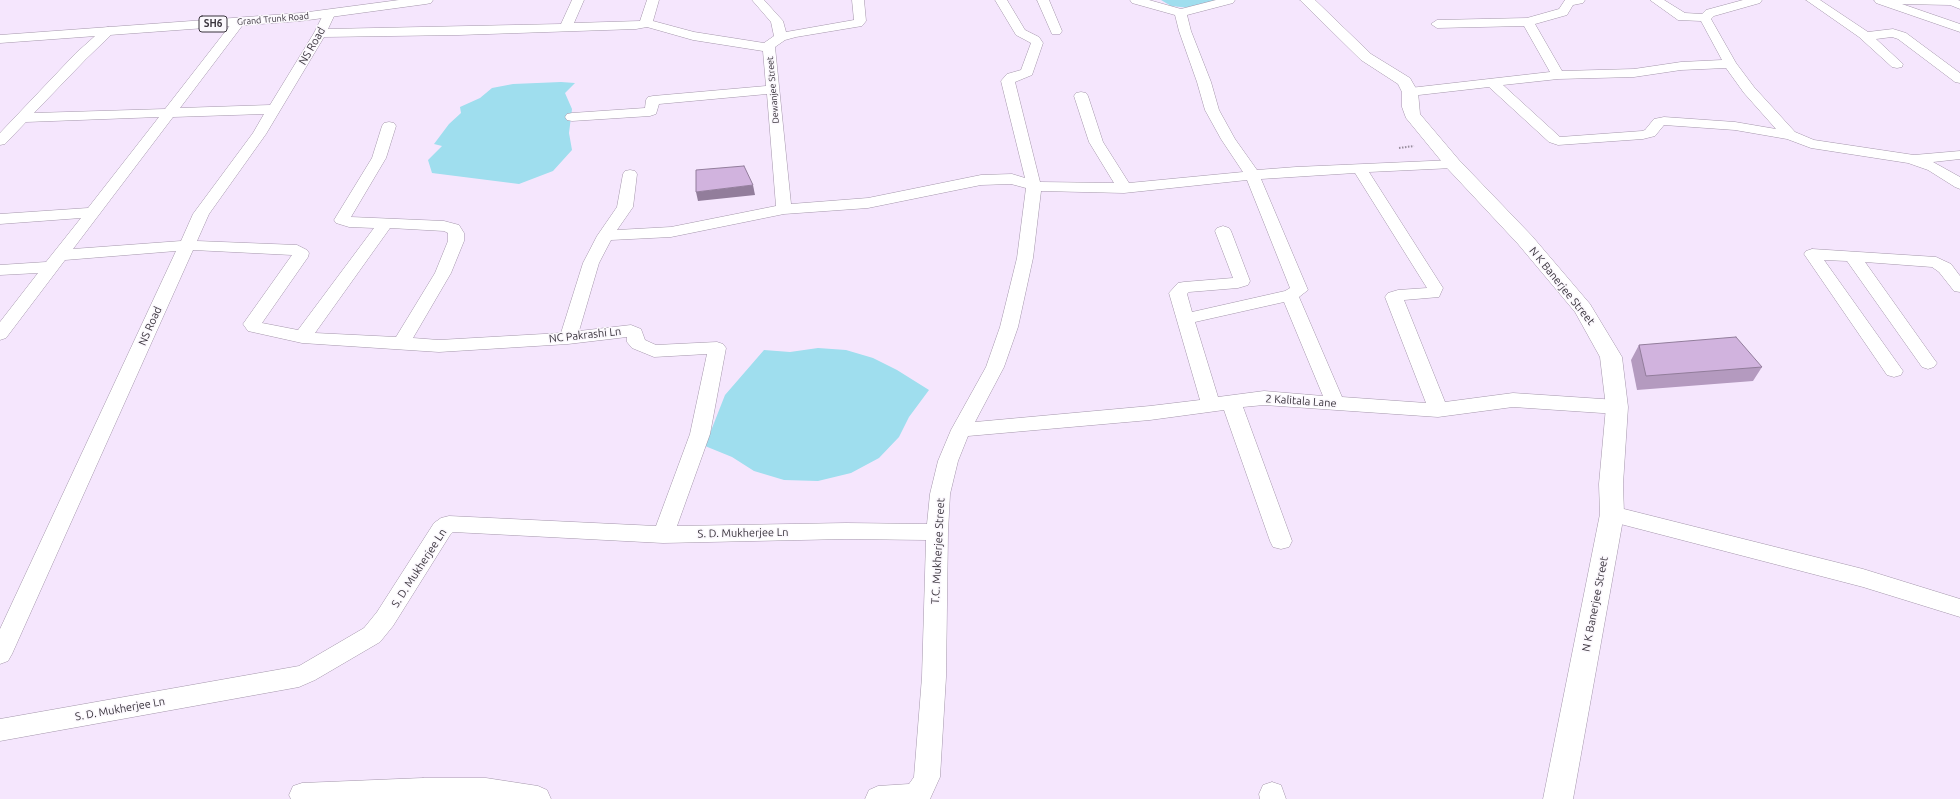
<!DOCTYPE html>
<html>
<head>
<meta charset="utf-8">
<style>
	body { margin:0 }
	canvas { display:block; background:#f5e6fd }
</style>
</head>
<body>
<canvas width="1960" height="799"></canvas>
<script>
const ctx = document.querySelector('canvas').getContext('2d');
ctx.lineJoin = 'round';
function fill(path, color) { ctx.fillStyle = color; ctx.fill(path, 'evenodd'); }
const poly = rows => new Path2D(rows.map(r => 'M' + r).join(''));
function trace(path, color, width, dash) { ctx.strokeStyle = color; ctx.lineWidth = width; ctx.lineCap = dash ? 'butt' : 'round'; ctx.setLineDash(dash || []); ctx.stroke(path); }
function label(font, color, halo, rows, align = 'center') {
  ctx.font = font + ' Ubuntu,sans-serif'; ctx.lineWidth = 3; ctx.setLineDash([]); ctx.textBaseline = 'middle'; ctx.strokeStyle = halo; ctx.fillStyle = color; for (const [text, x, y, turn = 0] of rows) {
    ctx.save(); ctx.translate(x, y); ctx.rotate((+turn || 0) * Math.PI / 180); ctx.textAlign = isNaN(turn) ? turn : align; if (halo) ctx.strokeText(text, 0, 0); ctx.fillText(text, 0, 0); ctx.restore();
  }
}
const water = poly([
	[1161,0,1226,0,1190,8,1171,6],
	[561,82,575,83,565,93,572,109,569,133,572,150,553,171,519,184,432,173,428,160,442,146,434,144,449,124,461,113,460,107,480,98,492,88,513,84],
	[818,348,846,350,873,358,897,370,929,390,909,417,899,437,879,458,851,473,818,481,784,480,754,471,732,457,705,446,725,395,764,350,790,352]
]);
const path = poly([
	[1399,148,1414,146]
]);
const street = poly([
	[572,0,584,0,574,23,640,21,647,0,659,0,653,21,694,32,764,43,774,36,771,22,752,0,764,0,783,21,786,32,854,20,852,0,864,0,866,21,862,26,796,37,785,40,775,47,791,204,868,198,981,175,1012,174,1025,178,1001,81,1007,74,1021,70,1031,43,1016,35,995,0,1007,0,1025,30,1039,37,1043,43,1032,75,1015,82,1040,182,1114,183,1089,142,1074,96,1076,93,1081,92,1086,93,1088,96,1103,142,1129,183,1243,172,1221,139,1205,110,1197,82,1179,31,1175,15,1132,3,1130,0,1149,0,1181,9,1216,0,1235,0,1233,3,1187,15,1191,31,1211,82,1219,110,1235,139,1257,170,1296,167,1453,160,1458,161,1460,164,1458,167,1453,168,1369,172,1443,288,1439,297,1404,300,1445,402,1513,393,1617,400,1624,402,1627,407,1624,412,1617,414,1513,407,1438,417,1264,405,1243,407,1292,541,1289,547,1281,549,1273,547,1270,541,1224,410,1150,420,968,436,958,461,950,494,948,532,946,677,940,777,930,799,865,799,869,790,878,786,909,784,914,777,922,677,926,540,846,539,663,543,453,532,450,535,393,626,380,642,315,680,299,687,0,741,0,719,299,666,364,628,377,612,434,523,441,518,449,516,656,526,690,434,707,354,654,357,632,348,627,342,627,337,568,344,439,352,302,343,248,331,243,324,292,255,193,250,12,654,8,661,0,664,0,629,176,251,65,260,6,338,0,340,0,322,38,273,0,275,0,265,46,262,81,218,0,224,0,214,88,208,159,117,26,122,5,144,0,145,0,133,76,53,104,28,108,27,112,28,114,31,112,34,86,59,34,113,165,109,235,19,239,18,245,22,180,108,270,105,314,33,325,11,333,11,335,14,328,29,561,24,572,0],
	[647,27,693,40,763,51,766,86,653,96,648,97,646,100,645,108,572,113,567,114,565,117,567,120,572,121,650,116,656,114,659,104,767,94,776,206,671,227,617,230,633,207,637,174,635,171,630,170,625,171,623,174,617,207,597,236,583,263,561,333,439,340,413,338,451,273,464,241,464,233,459,225,444,221,351,217,386,158,396,126,394,123,389,122,384,123,382,126,372,158,334,220,336,223,349,227,374,228,298,330,262,323,308,257,309,253,307,250,297,245,197,241,209,214,266,134,324,37,459,35,636,29,647,27],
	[264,114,253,133,193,214,181,241,73,249,173,117,264,114],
	[1355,173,1427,288,1398,290,1388,293,1385,297,1426,403,1342,397,1299,297,1308,290,1261,179,1355,173],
	[1247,180,1290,288,1285,291,1192,312,1187,294,1189,292,1238,288,1248,285,1250,281,1231,231,1229,228,1223,226,1217,228,1215,231,1233,278,1184,282,1178,283,1169,293,1200,400,1150,406,975,422,1004,367,1018,327,1033,258,1041,191,1124,193,1247,180],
	[1011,184,1026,188,1017,258,1000,327,986,367,951,430,938,461,930,494,927,524,846,523,677,526,710,434,726,348,723,344,717,342,656,345,645,340,641,329,631,325,579,331,599,263,611,240,671,237,784,214,868,208,981,185,1011,184],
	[390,228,444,231,448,233,448,241,435,273,396,337,315,333,390,228],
	[1284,302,1323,396,1264,391,1218,397,1195,322,1284,302],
	[1037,0,1049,0,1062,31,1060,34,1052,34,1037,0],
	[1565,0,1585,0,1583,3,1573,5,1567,15,1535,24,1562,71,1634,69,1681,62,1722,60,1701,21,1678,20,1650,0,1664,0,1685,13,1702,14,1706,10,1743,0,1762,0,1760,3,1714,16,1711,19,1736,63,1754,87,1795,132,1814,140,1914,155,1960,151,1960,159,1933,162,1960,177,1960,189,1955,187,1928,170,1908,163,1811,148,1787,139,1735,130,1664,125,1655,136,1643,139,1558,145,1549,142,1489,87,1410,96,1405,95,1403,92,1405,89,1410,88,1550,72,1524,26,1437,28,1431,24,1437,20,1527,18,1559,9,1565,0],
	[1726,68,1744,93,1776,129,1735,122,1664,117,1654,119,1645,130,1642,131,1560,137,1503,85,1558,79,1634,77,1681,70,1726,68],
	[1806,0,1820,0,1868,32,1893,29,1906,33,1960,73,1960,83,1955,82,1898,39,1892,37,1876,39,1903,64,1902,67,1897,68,1892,67,1859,37,1806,0],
	[1874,0,1958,0,1960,1,1960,9,1950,5,1902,4,1960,24,1960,32,1876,3,1874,0],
	[1812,249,1936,257,1951,264,1960,276,1960,292,1954,291,1939,272,1932,267,1865,262,1934,359,1937,363,1934,367,1928,369,1922,367,1847,261,1824,260,1903,371,1901,375,1894,377,1887,375,1804,254,1806,251,1812,249],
	[1612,506,1863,569,1960,599,1960,617,1863,587,1605,520,1601,514,1605,508,1612,506],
	[423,778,486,778,538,786,547,790,551,799,291,799,289,795,293,786,302,783,423,778],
	[1272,782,1281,785,1286,799,1260,799,1259,794,1263,785,1272,782]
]);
const secondary = poly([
	[1300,0,1315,0,1371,54,1410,78,1418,92,1420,114,1459,160,1532,236,1590,304,1622,357,1628,407,1623,484,1624,514,1573,799,1543,799,1600,514,1599,484,1606,407,1600,357,1575,312,1518,244,1447,168,1406,118,1402,107,1402,92,1398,84,1361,60,1300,0]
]);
const primary = poly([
	[399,0,433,0,431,3,426,4,301,21,0,43,0,35,301,13,399,0]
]);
const wall = poly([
	[1639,345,1762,367,1753,381,1637,390,1631,360]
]);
const shadedWall = poly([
	[753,185,755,195,698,201,696,192]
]);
const building = poly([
	[744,166,753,185,696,192,696,170,744,166],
	[1736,337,1762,367,1646,376,1639,345,1736,337]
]);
const farStreetnames = [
	["Grand Trunk Road",273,19,-5],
	["Dewanjee Street",773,90,-95]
];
const shields = [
	[213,24,28]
];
const shieldNames = [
	["SH6",213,24]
];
const streetNames = [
	["NS Road",312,46,-60],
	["N K Banerjee Street",1562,286,51],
	["NS Road",150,326,-66],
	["NC Pakrashi Ln",585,335,-6],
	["2 Kalitala Lane",1301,401,4],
	["S. D. Mukherjee Ln",743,533,-1],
	["T.C. Mukherjee Street",938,551,-87],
	["S. D. Mukherjee Ln",419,568,-57],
	["N K Banerjee Street",1595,604,-79],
	["S. D. Mukherjee Ln",120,709,-10]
];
fill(water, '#9fdeee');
trace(street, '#a496ab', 1);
trace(secondary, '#a496ab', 1);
trace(primary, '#a496ab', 1);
trace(path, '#978d9d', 2, [1.5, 1.5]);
fill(street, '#fff');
fill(secondary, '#fff');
fill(primary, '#fff');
fill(wall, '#b49abf');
fill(shadedWall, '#927d9b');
fill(building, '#d1b3de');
trace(building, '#927d9b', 1);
label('9px', '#39333c', '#fbf8fd', farStreetnames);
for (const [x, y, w] of shields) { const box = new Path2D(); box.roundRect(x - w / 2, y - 8, w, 16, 3); ctx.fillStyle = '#fbf8fd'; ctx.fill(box); trace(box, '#39333c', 1); }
label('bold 10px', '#39333c', null, shieldNames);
label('11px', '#39333c', '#fbf8fd', streetNames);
</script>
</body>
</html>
